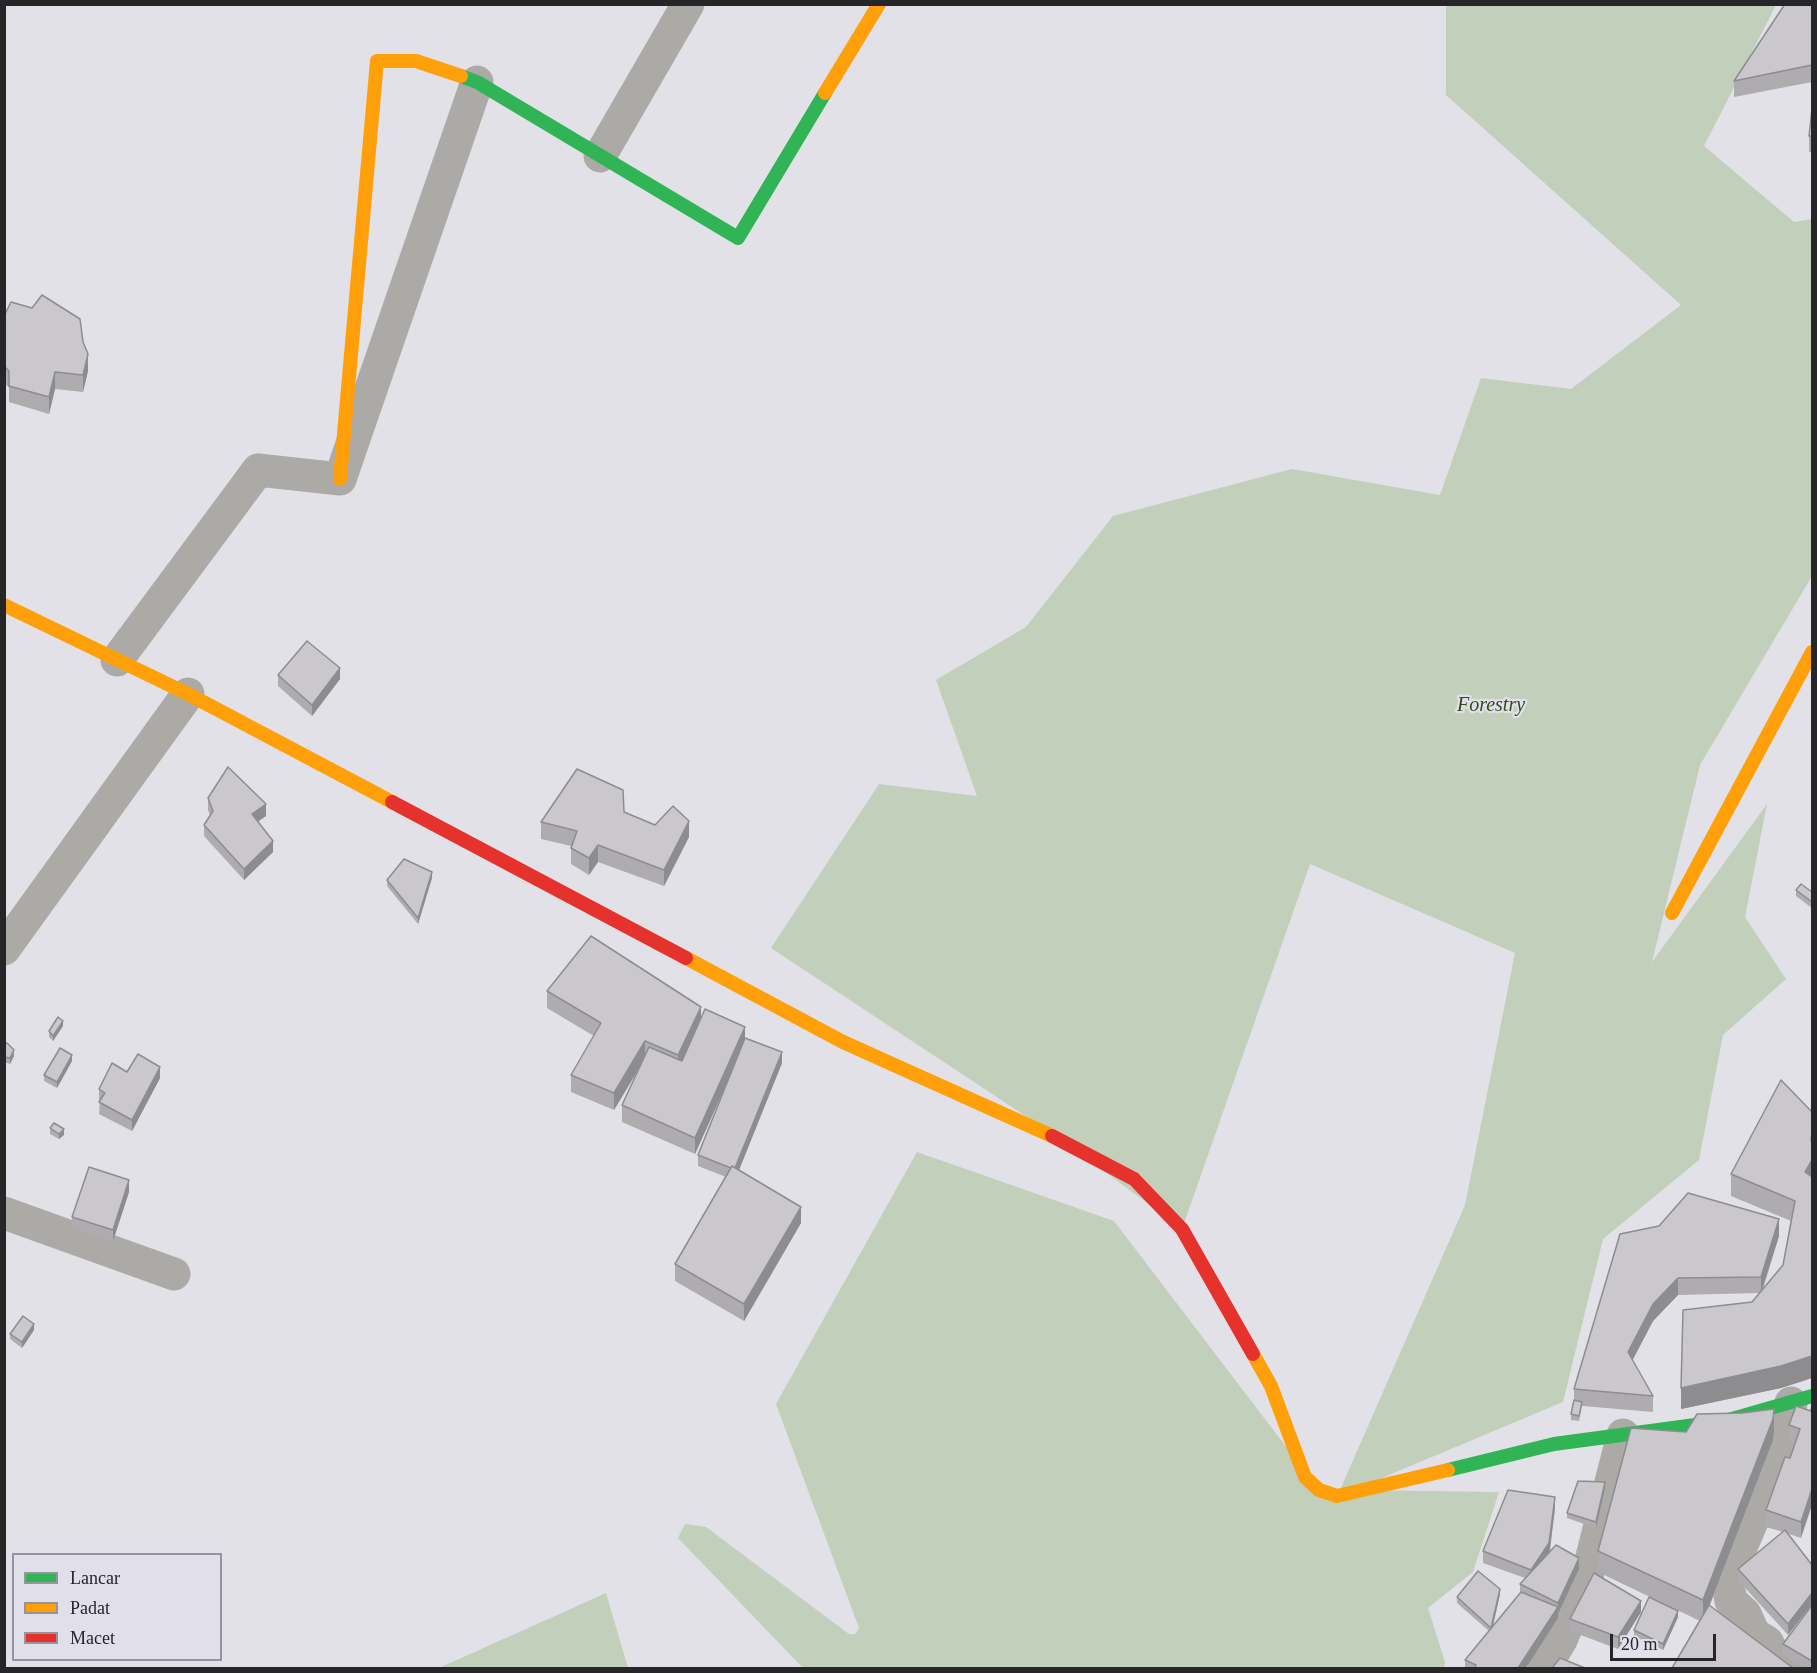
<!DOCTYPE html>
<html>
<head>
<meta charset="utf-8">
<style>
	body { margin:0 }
	#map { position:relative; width:1817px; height:1673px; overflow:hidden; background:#e2e1e7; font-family:"Times New Roman",serif }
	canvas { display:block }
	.frame { position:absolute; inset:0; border:6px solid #262528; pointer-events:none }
	.legend { position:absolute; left:12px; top:1553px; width:210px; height:108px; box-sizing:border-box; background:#e1dfe9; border:2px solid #96959c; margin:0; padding:8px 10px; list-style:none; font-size:18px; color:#262528 }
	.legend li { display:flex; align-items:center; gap:12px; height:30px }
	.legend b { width:30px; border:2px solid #96959c }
	.scale { position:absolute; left:1610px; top:1634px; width:106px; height:27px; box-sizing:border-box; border:3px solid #262528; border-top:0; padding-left:8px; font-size:18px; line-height:21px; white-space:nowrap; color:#262528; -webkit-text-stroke:4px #e1dfe9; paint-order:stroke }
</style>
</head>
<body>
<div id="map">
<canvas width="1817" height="1673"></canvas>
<div class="frame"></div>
<ul class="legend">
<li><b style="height:8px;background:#30b455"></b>Lancar</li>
<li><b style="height:8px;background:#ff9f0a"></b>Padat</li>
<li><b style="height:8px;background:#e5322d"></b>Macet</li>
</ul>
<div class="scale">20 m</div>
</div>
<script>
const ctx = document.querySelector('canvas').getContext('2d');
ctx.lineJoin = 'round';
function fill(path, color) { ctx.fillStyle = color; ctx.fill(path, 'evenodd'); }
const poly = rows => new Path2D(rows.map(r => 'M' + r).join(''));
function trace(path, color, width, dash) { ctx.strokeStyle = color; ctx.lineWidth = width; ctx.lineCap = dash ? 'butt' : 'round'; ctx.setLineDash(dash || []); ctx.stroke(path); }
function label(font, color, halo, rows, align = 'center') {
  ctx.font = font + ' "Times New Roman",serif'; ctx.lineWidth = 4.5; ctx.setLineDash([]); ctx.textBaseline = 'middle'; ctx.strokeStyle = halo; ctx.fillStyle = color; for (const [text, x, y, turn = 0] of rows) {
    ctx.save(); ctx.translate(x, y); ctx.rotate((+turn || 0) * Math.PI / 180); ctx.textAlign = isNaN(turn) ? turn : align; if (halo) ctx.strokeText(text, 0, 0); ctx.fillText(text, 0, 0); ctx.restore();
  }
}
const green = poly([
	[1446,5,1776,5,1704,146,1794,222,1812,219,1812,576,1700,765,1652,962,1767,804,1745,917,1786,979,1723,1035,1699,1160,1603,1239,1563,1402,1353,1490,1499,1492,1473,1572,1428,1608,1445,1662,1444,1668,803,1668,678,1538,685,1524,706,1527,849,1634,855,1634,859,1628,776,1404,917,1152,1114,1221,1319,1490,1340,1490,1465,1205,1515,953,1310,864,1182,1229,1062,1140,771,948,879,784,977,796,936,680,1026,627,1113,516,1292,469,1440,495,1481,378,1571,389,1681,305,1446,95],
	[606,1593,628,1668,439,1668]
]);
const street = poly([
	[600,156,688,4],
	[117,660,258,470,340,479,477,82],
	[4,949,188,694],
	[4,1213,174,1274],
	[1544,1668,1561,1640,1586,1580,1623,1435],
	[1789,1668,1776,1659,1767,1642,1754,1634,1745,1614,1731,1601,1727,1580,1781,1453,1791,1403]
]);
const fast = poly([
	[461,76,477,82,738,238,825,93],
	[1448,1470,1554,1444,1725,1421,1812,1396]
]);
const slow = poly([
	[825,93,879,4],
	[340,479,377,61,416,61,461,76],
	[4,605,188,694,392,802],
	[1672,913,1812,652],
	[686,958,843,1042,1052,1136],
	[1253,1354,1271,1386,1305,1477,1319,1490,1337,1496,1448,1470]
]);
const jam = poly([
	[392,802,686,958],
	[1052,1136,1134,1179,1182,1229,1253,1354]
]);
const wall = poly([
	[1812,4,1812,82,1734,97,1734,81],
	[1812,109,1812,152,1809,152,1809,136],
	[4,316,88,371,83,392,55,389,49,414,9,402,9,388,4,382],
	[278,675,340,679,312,716,278,686],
	[208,798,266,816,257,821,273,852,244,880,204,836,204,825,210,815,208,810],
	[624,812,655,825,689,837,664,886,598,862,589,875,571,864,571,846,541,839,541,822],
	[432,878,418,924,387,886,387,880],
	[1796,890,1812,892,1812,908,1796,896],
	[547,991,701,1018,745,1039,782,1063,739,1170,801,1223,744,1321,675,1281,675,1264,726,1177,698,1166,698,1155,729,1078,695,1154,622,1122,622,1105,639,1069,614,1110,571,1092,571,1075,594,1036,547,1008],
	[63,1026,53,1041,49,1037,49,1031],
	[4,1043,14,1056,10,1064,4,1062],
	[72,1061,57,1088,44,1081,44,1075],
	[127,1072,160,1078,132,1131,99,1114,100,1101,99,1100,99,1089],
	[1812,1112,1812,1378,1781,1388,1681,1409,1752,1302,1759,1293,1678,1295,1653,1321,1632,1360,1653,1396,1653,1412,1582,1406,1579,1421,1571,1420,1571,1414,1574,1400,1574,1389,1620,1234,1779,1236,1763,1289,1783,1265,1791,1221,1731,1196,1731,1174],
	[50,1128,64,1135,59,1139,50,1134],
	[129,1192,113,1241,72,1228,72,1217],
	[34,1330,22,1348,10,1339,10,1334],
	[1811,1411,1801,1538,1789,1534,1788,1635,1738,1580,1738,1569,1783,1532,1766,1527,1766,1510,1790,1458,1795,1444,1789,1442,1789,1425],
	[1774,1431,1773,1440,1710,1605,1700,1621,1598,1572,1598,1551,1686,1432],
	[1605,1488,1596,1528,1567,1518,1567,1513],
	[1555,1508,1550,1551,1579,1569,1558,1614,1558,1618,1526,1668,1465,1668,1465,1660,1489,1631,1457,1603,1457,1597,1500,1594,1493,1626,1520,1593,1520,1584,1525,1578,1483,1563,1483,1551],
	[1812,1605,1812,1668,1806,1668,1783,1655,1783,1644],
	[1641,1612,1618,1649,1570,1631,1570,1619],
	[1678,1617,1663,1650,1634,1636,1634,1630]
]);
const shadedWall = poly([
	[88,354,88,371,83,392,83,375],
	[55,372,55,389,49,414,49,397],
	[340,668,340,679,312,716,312,705],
	[266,804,266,816,252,826,252,814],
	[689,821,689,837,664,886,664,870],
	[273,841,273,852,244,880,244,869],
	[598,845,598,862,589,875,589,858],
	[432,872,432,878,418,924,418,918],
	[701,1007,701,1023,678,1071,678,1055],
	[63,1021,63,1026,53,1041,53,1036],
	[745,1027,745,1043,695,1154,695,1138],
	[645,1041,645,1058,614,1110,614,1093],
	[14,1050,14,1056,10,1064,10,1058],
	[782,1052,782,1063,735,1180,735,1169],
	[72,1055,72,1061,57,1088,57,1082],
	[160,1067,160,1078,132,1131,132,1120],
	[64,1129,64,1135,59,1139,59,1134],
	[1812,1160,1812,1181,1805,1172],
	[129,1180,129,1192,113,1241,113,1230],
	[801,1207,801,1223,744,1321,744,1304],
	[1779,1219,1779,1236,1761,1293,1761,1277],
	[1678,1278,1678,1295,1653,1321,1628,1369,1628,1352,1653,1304],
	[34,1324,34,1330,22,1348,22,1342],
	[1812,1356,1812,1378,1781,1388,1681,1409,1681,1388],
	[1774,1409,1774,1431,1773,1440,1703,1622,1703,1600],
	[1605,1482,1605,1488,1596,1528,1596,1522],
	[1812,1489,1812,1505,1801,1538,1801,1522],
	[1555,1497,1555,1508,1549,1555,1531,1581,1531,1570],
	[1579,1558,1579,1569,1558,1614,1558,1603],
	[1500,1589,1500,1594,1491,1634,1491,1628],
	[1812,1593,1812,1604,1788,1635,1788,1624],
	[1641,1601,1641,1612,1618,1649,1618,1637],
	[1558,1607,1558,1618,1526,1668,1518,1668],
	[1678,1611,1678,1617,1663,1650,1663,1644]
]);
const building = poly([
	[1785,4,1812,4,1812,65,1734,81,1785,4],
	[1812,109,1812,136,1809,136,1812,109],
	[42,295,80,319,83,342,88,354,83,375,55,372,49,397,9,386,9,371,4,366,4,316,11,302,32,308,42,295],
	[307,641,340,668,312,705,278,675,307,641],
	[228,767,266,804,252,814,273,841,244,869,204,825,213,811,208,798,228,767],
	[577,769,623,790,624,812,655,825,673,806,689,821,664,870,598,845,589,858,571,848,577,831,541,822,577,769],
	[404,859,432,872,418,918,387,880,404,859],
	[1801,884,1812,892,1812,902,1796,890,1801,884],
	[591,936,701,1007,678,1055,645,1041,614,1093,571,1075,601,1023,547,991,591,936],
	[705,1009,745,1027,695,1138,622,1105,649,1047,682,1061,705,1009],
	[58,1017,63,1021,53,1036,49,1031,58,1017],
	[745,1038,782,1052,735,1168,732,1166,731,1168,698,1155,745,1038],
	[4,1043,7,1043,14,1050,10,1058,4,1057,4,1043],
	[60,1048,72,1055,57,1082,44,1075,60,1048],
	[138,1054,160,1067,132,1120,99,1102,105,1093,99,1089,112,1063,127,1072,138,1054],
	[1781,1080,1812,1112,1812,1133,1811,1140,1812,1142,1812,1160,1805,1172,1812,1177,1812,1356,1781,1366,1681,1388,1683,1310,1752,1302,1783,1265,1795,1201,1731,1174,1781,1080],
	[54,1123,64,1129,59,1134,50,1128,54,1123],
	[732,1166,801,1207,744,1304,675,1264,732,1166],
	[89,1167,129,1180,113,1230,72,1217,89,1167],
	[1688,1193,1779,1219,1761,1277,1678,1278,1653,1304,1628,1352,1653,1396,1574,1389,1620,1234,1659,1226,1688,1193],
	[23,1316,34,1324,22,1342,10,1334,23,1316],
	[1574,1400,1582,1402,1579,1416,1571,1414,1574,1400],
	[1812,1405,1812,1489,1801,1522,1766,1510,1785,1457,1790,1458,1800,1429,1789,1425,1796,1406,1811,1411,1812,1405],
	[1774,1409,1773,1419,1703,1600,1598,1551,1631,1428,1686,1432,1697,1414,1742,1413,1774,1409],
	[1578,1481,1605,1482,1596,1522,1567,1513,1578,1481],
	[1508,1490,1555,1497,1549,1543,1531,1570,1483,1551,1508,1490],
	[1785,1530,1812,1565,1812,1593,1788,1624,1738,1569,1785,1530],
	[1556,1545,1579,1558,1558,1603,1520,1584,1556,1545],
	[1478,1571,1500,1589,1491,1628,1457,1597,1478,1571],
	[1594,1573,1641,1601,1618,1637,1570,1619,1594,1573],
	[1521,1592,1558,1607,1518,1668,1475,1668,1476,1665,1465,1660,1521,1592],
	[1649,1597,1678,1611,1663,1644,1634,1630,1649,1597],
	[1709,1605,1793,1668,1672,1668,1709,1605],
	[1812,1605,1812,1661,1783,1644,1812,1605],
	[1560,1658,1585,1668,1552,1668,1560,1658]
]);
const parkNames = [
	["Forestry",1491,706]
];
fill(green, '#c2cfbb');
trace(street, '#acaaa6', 33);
trace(fast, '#30b455', 14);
trace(slow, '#ff9f0a', 14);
trace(jam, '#e5322d', 14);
fill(wall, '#aeacaf');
fill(shadedWall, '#8d8c8f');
fill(building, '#cac8cc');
trace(building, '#8d8c8f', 1.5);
label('italic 20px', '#304d15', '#e1dfe9', parkNames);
</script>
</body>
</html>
